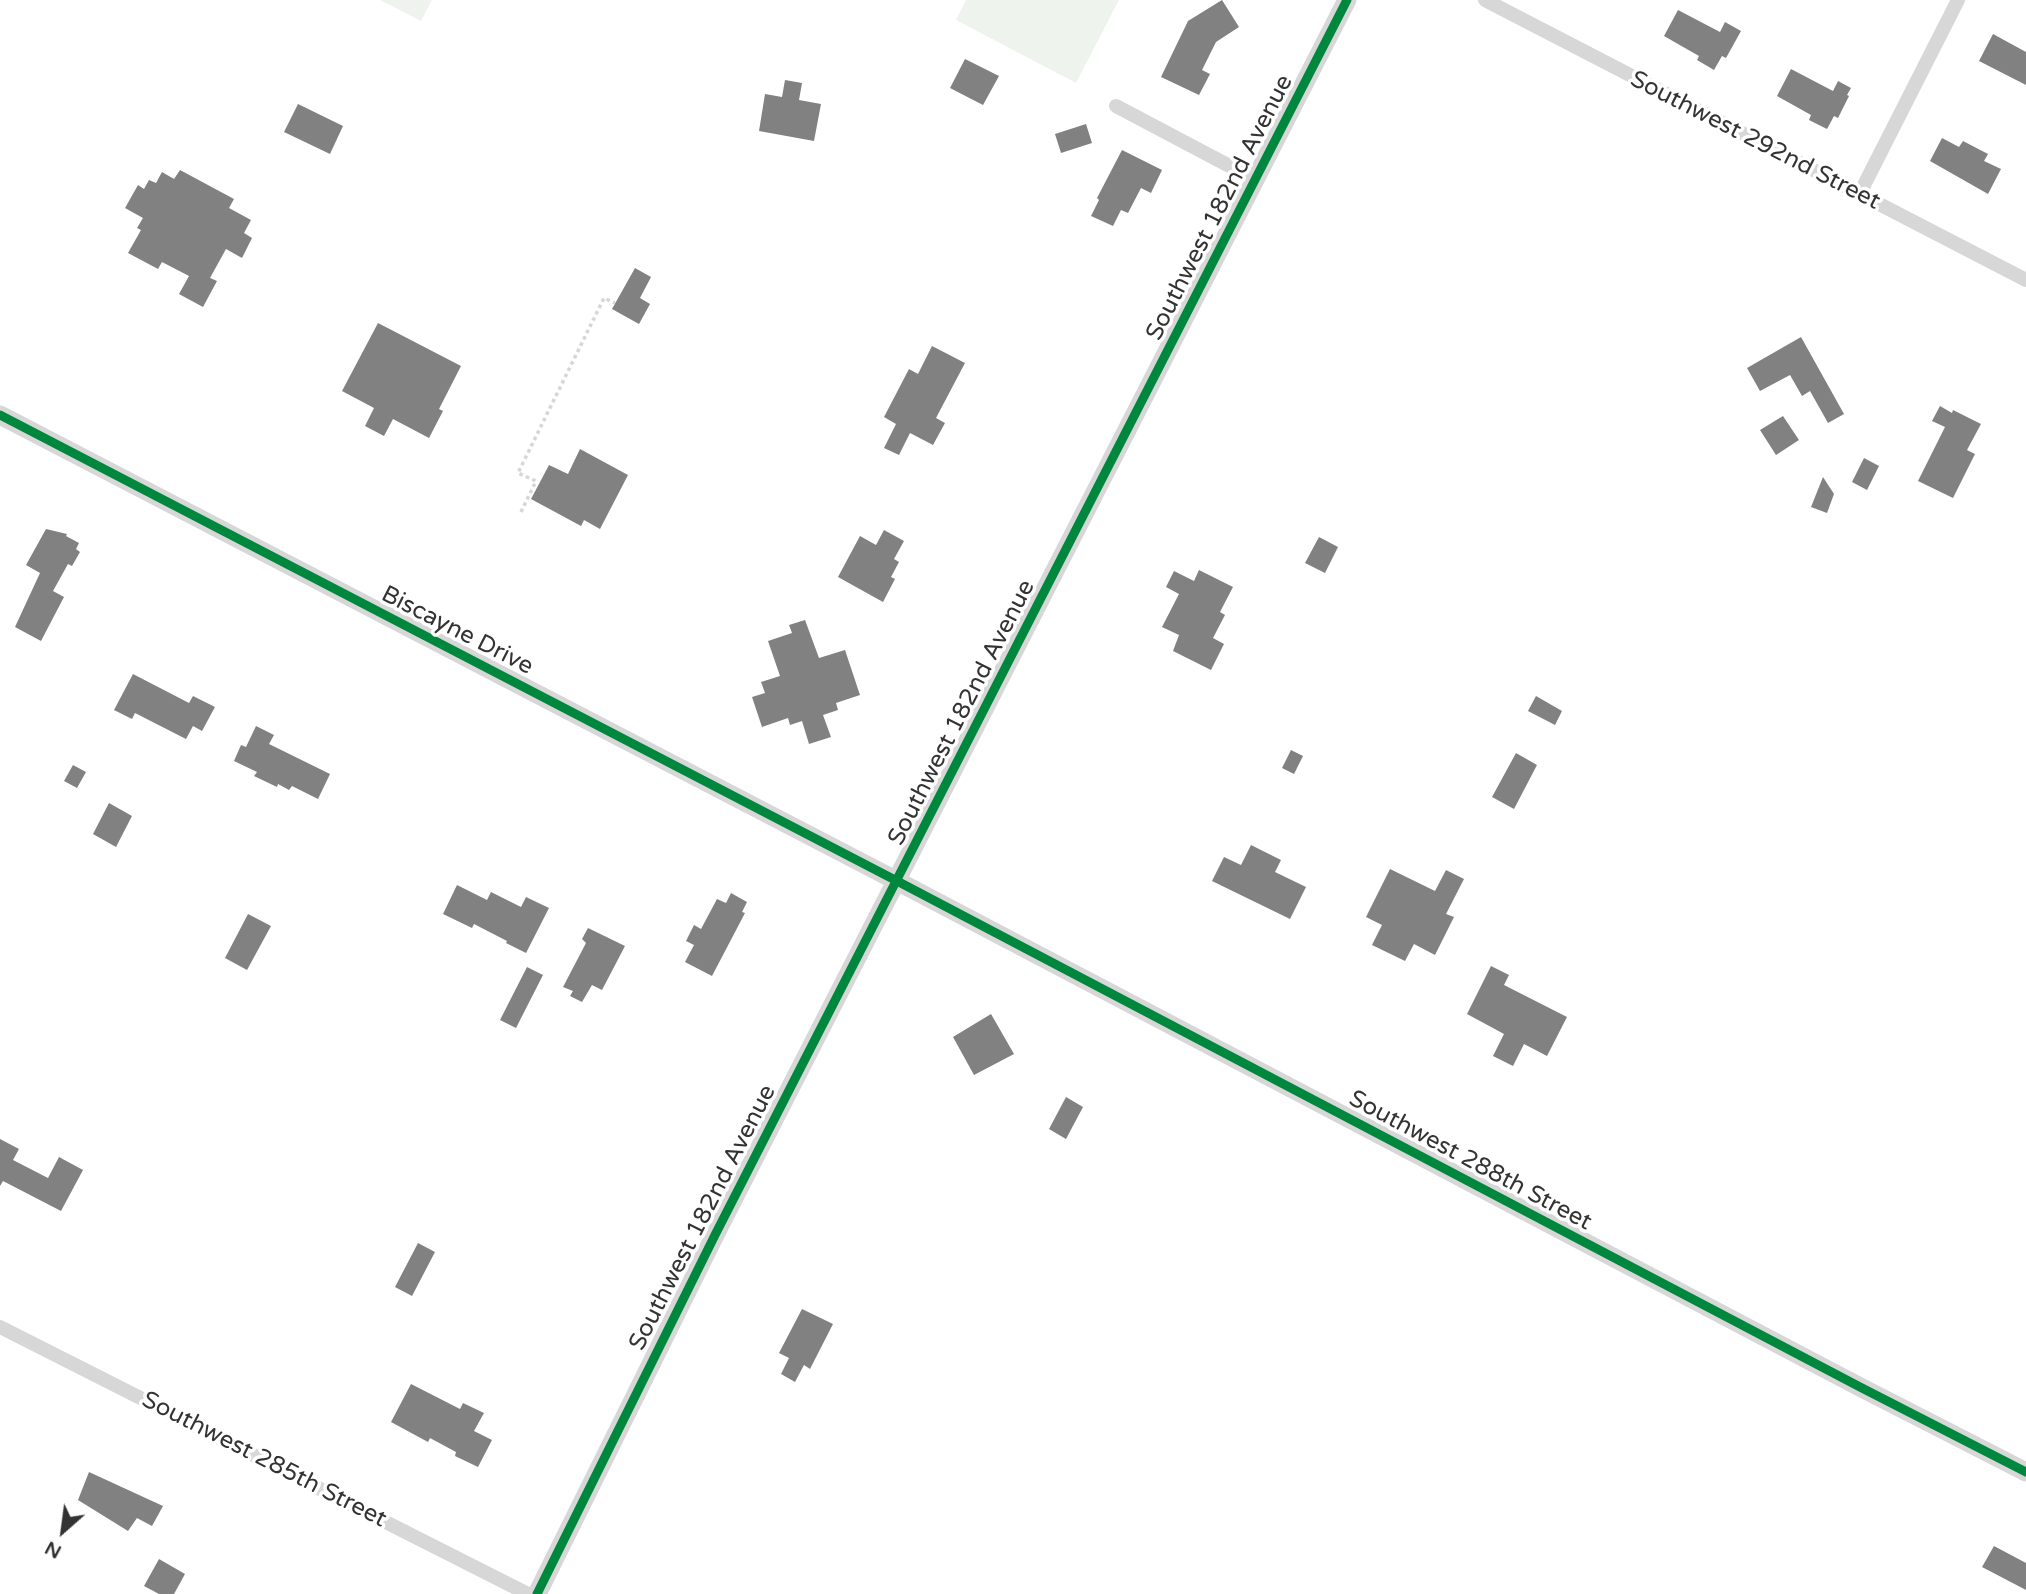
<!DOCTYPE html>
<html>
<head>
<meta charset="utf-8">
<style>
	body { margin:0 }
	#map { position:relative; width:2026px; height:1594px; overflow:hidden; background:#fff; font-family:"Varela Round",sans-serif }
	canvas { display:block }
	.north { position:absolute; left:28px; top:1496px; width:70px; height:70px; -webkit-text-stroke:5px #fff; paint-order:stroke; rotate:208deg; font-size:19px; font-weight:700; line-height:28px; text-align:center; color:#333 }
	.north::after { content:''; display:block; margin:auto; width:24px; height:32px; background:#333; clip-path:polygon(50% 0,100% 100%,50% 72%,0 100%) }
</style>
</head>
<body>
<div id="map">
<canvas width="2026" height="1594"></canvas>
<div class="north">N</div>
</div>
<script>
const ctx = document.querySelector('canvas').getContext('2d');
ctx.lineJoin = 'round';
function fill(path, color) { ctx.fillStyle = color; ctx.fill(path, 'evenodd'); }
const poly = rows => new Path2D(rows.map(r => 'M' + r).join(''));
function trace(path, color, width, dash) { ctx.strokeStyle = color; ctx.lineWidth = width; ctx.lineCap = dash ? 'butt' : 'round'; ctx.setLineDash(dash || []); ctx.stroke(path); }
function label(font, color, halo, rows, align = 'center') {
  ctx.font = font + ' "Varela Round",sans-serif'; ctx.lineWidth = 7; ctx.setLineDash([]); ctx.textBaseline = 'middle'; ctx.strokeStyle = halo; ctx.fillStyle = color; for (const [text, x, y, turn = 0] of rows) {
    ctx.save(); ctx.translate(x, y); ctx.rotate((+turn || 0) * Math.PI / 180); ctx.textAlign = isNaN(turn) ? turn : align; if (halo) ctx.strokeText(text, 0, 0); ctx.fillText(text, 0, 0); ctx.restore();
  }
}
const green = poly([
	[380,0,432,0,421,21],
	[966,0,1119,0,1076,83,956,20]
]);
const building = poly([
	[1222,0,1239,27,1216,42,1202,70,1210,74,1199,95,1161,77,1188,21],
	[1678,10,1720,32,1725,22,1741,31,1726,58,1722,56,1714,70,1697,60,1699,56,1664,36],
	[1993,34,2026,52,2026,85,1979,61],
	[965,59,999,76,983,105,950,88],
	[1791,69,1833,91,1838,81,1851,88,1847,95,1849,96,1838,118,1834,116,1827,129,1809,120,1811,115,1777,96],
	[785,80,802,83,799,100,821,104,814,141,759,131,765,94,782,97],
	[298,104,343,126,330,154,284,132],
	[1086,124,1092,143,1061,153,1055,134],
	[1942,138,1959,147,1963,141,1988,154,1984,161,2001,169,1988,194,1930,161],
	[1122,150,1162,170,1151,193,1141,188,1128,213,1121,210,1113,226,1091,216,1099,200,1097,198],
	[180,170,234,199,229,208,251,220,244,233,252,238,242,258,226,249,210,278,217,281,203,307,179,294,189,276,162,262,158,269,128,253,141,230,137,228,143,218,125,208,138,185,144,189,149,180,156,183,162,172,174,179],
	[635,268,651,277,640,298,650,304,639,324,612,309],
	[378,323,461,366,439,409,443,411,429,438,393,419,384,436,365,426,374,408,342,391],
	[1801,337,1844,414,1828,423,1810,391,1802,396,1790,375,1760,391,1747,368],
	[932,346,965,363,936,418,945,423,933,445,910,433,899,455,884,448,896,424,884,417,909,369,918,374],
	[1940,406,1952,413,1953,410,1981,424,1967,450,1975,454,1953,498,1918,481,1945,427,1932,421],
	[1783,416,1799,440,1776,455,1760,430],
	[580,449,628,475,600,529,584,520,581,526,531,499,549,465,568,474],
	[1864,458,1879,466,1867,490,1852,482],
	[1823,477,1834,494,1827,513,1811,507],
	[46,529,67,534,66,536,79,543,76,549,80,552,72,566,68,564,53,591,64,597,41,641,15,627,40,573,26,565],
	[884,530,904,541,894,559,899,562,891,577,895,579,883,602,838,577,860,536,876,545],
	[1319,537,1338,547,1325,573,1305,563],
	[1199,570,1233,587,1220,612,1225,615,1213,638,1224,644,1211,670,1173,651,1179,635,1162,627,1179,594,1166,587,1174,571,1194,581],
	[805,620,819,658,845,650,860,695,836,703,838,710,823,715,831,737,809,744,802,721,790,725,788,718,762,727,752,697,765,693,761,682,780,676,768,641,792,633,789,625],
	[133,674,189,703,193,696,215,707,202,731,193,726,186,739,135,713,132,719,114,710],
	[1536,696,1562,711,1555,725,1528,711],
	[256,726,274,735,269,744,330,774,318,799,292,786,289,790,278,784,277,787,254,776,257,772,234,761,241,745,246,747],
	[1291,750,1303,756,1294,774,1282,768],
	[1516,753,1537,765,1514,809,1492,797],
	[73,765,86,772,77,788,64,781],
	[109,803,132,816,116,847,93,834],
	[1251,845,1281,860,1275,872,1306,887,1290,919,1212,881,1224,857,1241,865],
	[1390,869,1435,891,1446,870,1464,879,1446,914,1454,917,1435,955,1414,944,1405,961,1372,945,1382,925,1366,917],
	[457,885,487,900,491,892,521,907,526,897,549,908,526,953,506,943,507,941,474,924,472,928,443,914],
	[731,893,747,902,742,912,745,913,712,976,685,962,694,945,686,941,694,925,701,929,717,899,726,903],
	[248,914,271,926,247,970,225,958],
	[588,928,625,946,602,990,592,985,582,1002,570,996,573,991,563,987,586,943,582,939],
	[1491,966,1509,975,1504,985,1567,1017,1547,1056,1524,1044,1513,1066,1493,1056,1504,1034,1467,1014],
	[527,967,543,975,516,1028,500,1020],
	[991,1014,1014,1054,974,1075,953,1037],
	[1066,1097,1083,1107,1066,1139,1049,1129],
	[0,1139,19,1149,13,1160,48,1178,59,1157,83,1170,61,1211,3,1181,0,1186],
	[418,1243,435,1252,412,1296,395,1287],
	[802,1309,833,1324,810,1369,804,1365,795,1382,781,1374,789,1358,779,1353],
	[411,1384,460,1409,463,1403,484,1413,474,1431,492,1440,478,1467,455,1456,456,1452,430,1438,428,1442,391,1422],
	[89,1472,163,1506,152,1526,137,1518,128,1531,78,1500],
	[1994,1546,2026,1563,2026,1590,1982,1567],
	[159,1559,185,1574,174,1594,159,1594,144,1586]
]);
const path = poly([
	[521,512,536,481,518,473,604,298,615,303]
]);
const minor = poly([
	[1485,0,2026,280],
	[1116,106,1256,180],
	[1859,195,1958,0],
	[0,1327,528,1594]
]);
const tertiary = poly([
	[0,415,897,881,1860,1387,2026,1472],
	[537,1594,716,1233,1347,0]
]);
const cycleway = poly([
	[0,415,897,881,1860,1387,2026,1472],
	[537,1594,716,1233,1347,0]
]);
const streetNames = [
	["Southwest 292nd Street",1755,141,27],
	["Southwest 182nd Avenue",1220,208,-63],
	["Biscayne Drive",457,631,27],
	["Southwest 182nd Avenue",962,713,-63],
	["Southwest 288th Street",1470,1161,28],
	["Southwest 182nd Avenue",703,1218,-63],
	["Southwest 285th Street",264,1460,27]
];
fill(green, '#eef4ed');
fill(building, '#818181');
trace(path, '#d6d6d6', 3.5, [3.5, 3.5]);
trace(minor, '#d7d7d7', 14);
trace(tertiary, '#d7d7d7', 19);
trace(cycleway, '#00873e', 9);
label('24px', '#333', '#fff', streetNames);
</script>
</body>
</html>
